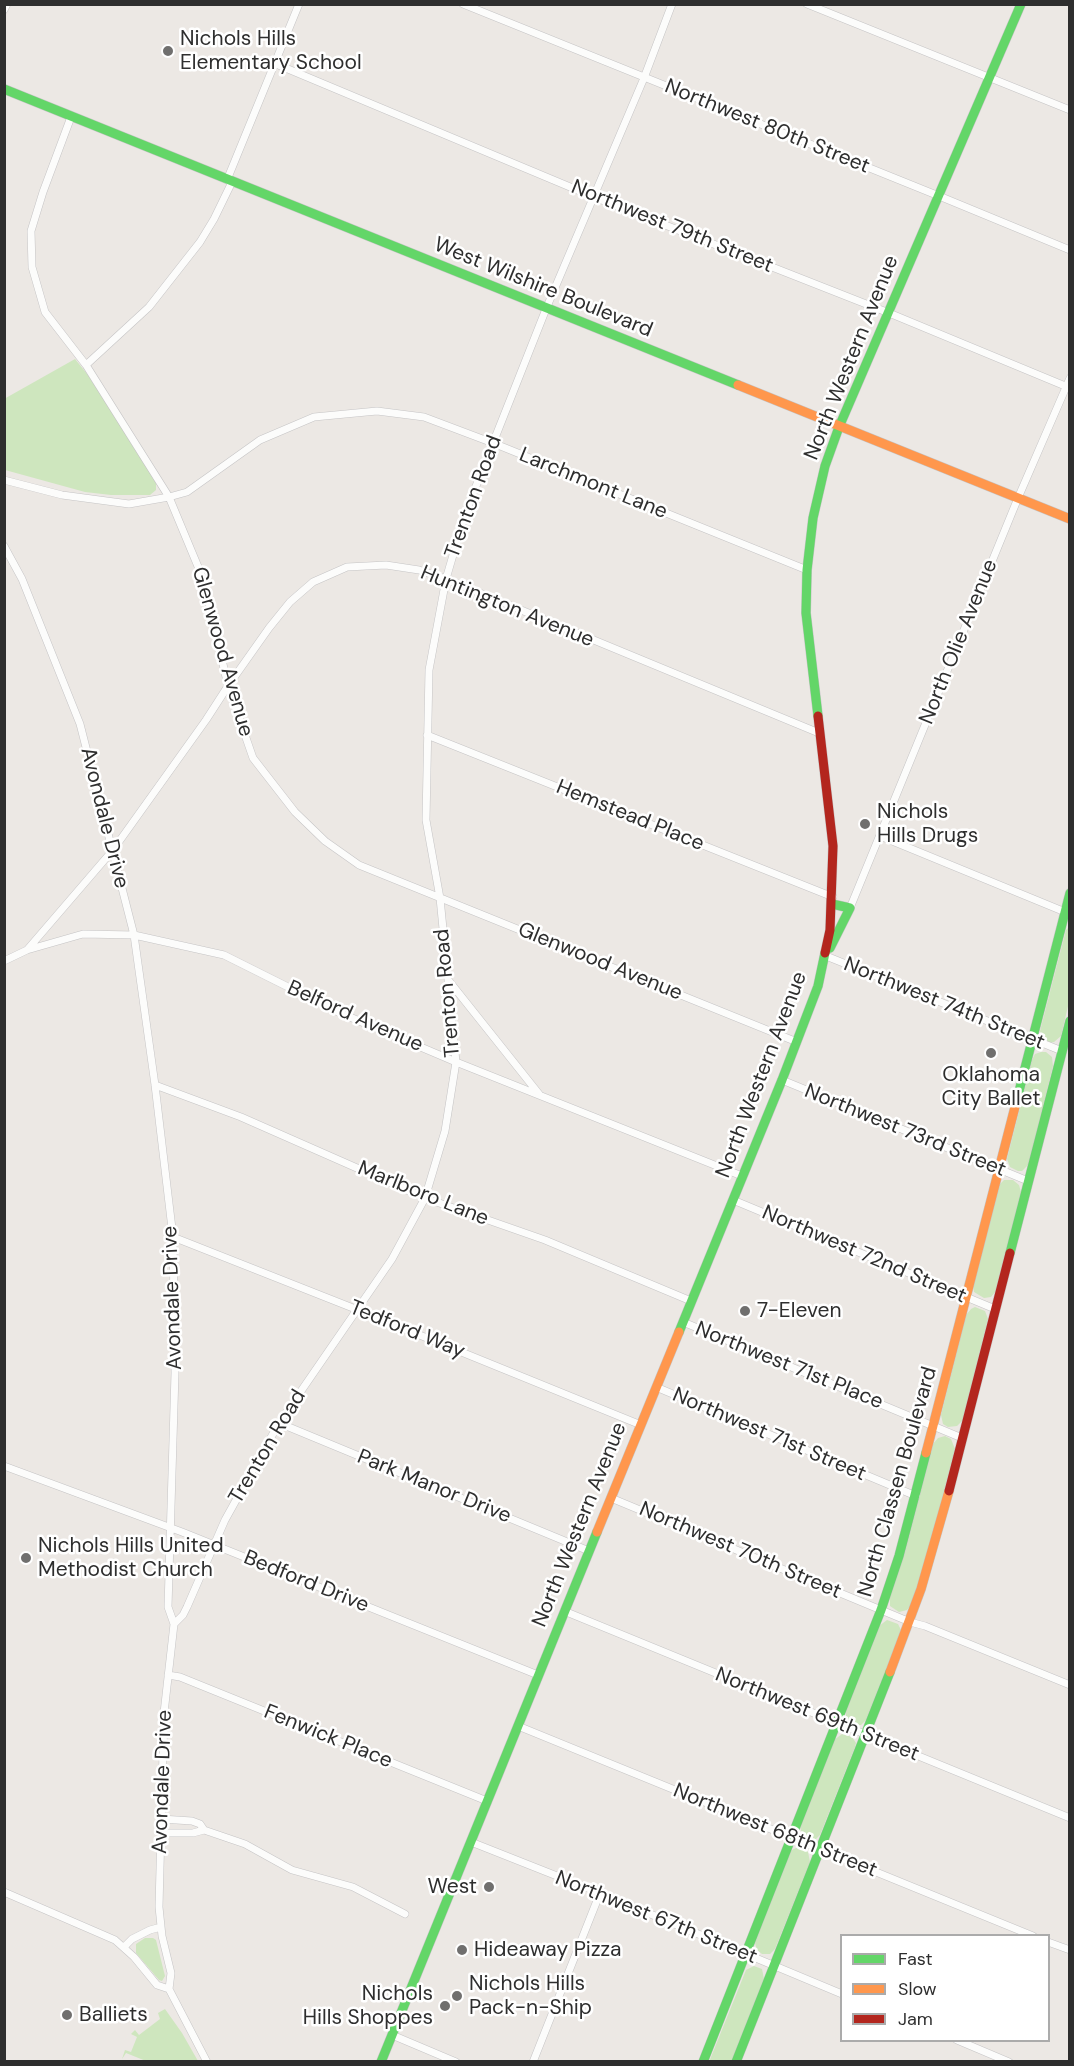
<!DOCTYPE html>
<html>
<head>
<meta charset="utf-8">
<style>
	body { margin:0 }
	#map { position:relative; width:1074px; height:2066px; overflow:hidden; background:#ece8e4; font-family:"DM Sans",sans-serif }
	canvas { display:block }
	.frame { position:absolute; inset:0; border:6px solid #2e2e2e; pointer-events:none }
	.legend { position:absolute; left:840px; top:1934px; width:210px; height:108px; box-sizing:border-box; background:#fff; border:2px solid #ababab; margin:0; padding:8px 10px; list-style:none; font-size:18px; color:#2e2e2e }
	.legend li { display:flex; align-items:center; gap:12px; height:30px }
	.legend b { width:30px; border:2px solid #ababab }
</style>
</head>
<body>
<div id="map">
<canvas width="1074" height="2066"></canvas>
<div class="frame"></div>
<ul class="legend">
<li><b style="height:8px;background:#63d668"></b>Fast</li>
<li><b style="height:8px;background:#ff974d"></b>Slow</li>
<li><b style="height:8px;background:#b3261e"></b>Jam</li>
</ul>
</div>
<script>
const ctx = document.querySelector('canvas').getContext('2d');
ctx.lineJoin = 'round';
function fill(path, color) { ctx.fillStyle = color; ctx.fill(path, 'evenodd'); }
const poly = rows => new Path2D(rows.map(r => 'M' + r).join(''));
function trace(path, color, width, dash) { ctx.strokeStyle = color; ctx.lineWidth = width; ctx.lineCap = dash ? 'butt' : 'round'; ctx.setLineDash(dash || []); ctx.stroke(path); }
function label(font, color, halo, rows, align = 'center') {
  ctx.font = font + ' "DM Sans",sans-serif'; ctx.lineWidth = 5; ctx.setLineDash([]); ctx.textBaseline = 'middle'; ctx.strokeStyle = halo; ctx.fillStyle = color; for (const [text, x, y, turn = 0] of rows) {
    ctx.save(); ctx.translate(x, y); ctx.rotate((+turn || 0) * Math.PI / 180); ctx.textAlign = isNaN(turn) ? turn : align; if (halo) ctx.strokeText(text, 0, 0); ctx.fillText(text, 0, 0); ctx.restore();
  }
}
const green = poly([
	[75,359,88,375,152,473,156,483,156,490,150,495,111,495,85,492,5,470,4,399],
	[1069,927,1069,1002,1061,1036,1054,1042,1049,1043,1041,1036,1040,1031,1066,930],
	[1041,1052,1046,1052,1052,1057,1053,1066,1029,1164,1022,1171,1018,1171,1010,1167,1007,1159,1032,1060,1035,1054],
	[1004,1180,1013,1180,1019,1185,1021,1192,996,1291,991,1297,984,1298,974,1292,973,1286,1000,1184],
	[975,1307,985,1311,988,1319,963,1420,957,1426,948,1427,943,1424,941,1415,966,1315,971,1309],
	[945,1436,951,1439,955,1449,929,1549,912,1604,907,1610,899,1612,890,1606,890,1597,905,1552,933,1444,938,1438],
	[887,1620,898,1624,901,1630,900,1635,866,1720,861,1725,852,1725,846,1718,846,1711,879,1626],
	[842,1734,852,1737,856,1743,855,1747,820,1835,816,1839,809,1840,802,1836,800,1826,834,1740],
	[796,1848,805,1849,808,1852,810,1862,775,1949,770,1954,762,1954,757,1950,755,1943,789,1853,792,1850],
	[145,1938,153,1938,156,1940,165,1976,162,1981,159,1980,136,1953,136,1944],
	[754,1966,762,1969,764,1979,732,2061,709,2062,746,1970],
	[165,2009,182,2033,198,2061,176,2061,175,2060,171,2061,146,2061,126,2053,122,2059,125,2050,131,2052,137,2037,131,2034,135,2030,139,2035,160,2019,158,2013]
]);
const street = poly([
	[463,4,939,196,1070,250],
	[807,4,1070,110],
	[4,10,7,4],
	[276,64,594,197,889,313,1070,388],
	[71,117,43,192,31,231,32,267,45,312,86,365,169,497,204,581,228,686,253,758,295,812,325,841,359,865,797,1042],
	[227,180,299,4],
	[86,365,149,307,200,242,214,219,232,182],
	[4,480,62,495,129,504,169,497,187,492,260,440,314,417,377,411,424,417,493,443,807,570],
	[4,546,22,579,80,724,134,935,155,1085,173,1237,175,1373,168,1607,174,1624,164,1713,159,1907,162,1936,171,1973,169,1989,207,2062],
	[427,735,833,897],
	[880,836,1070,914],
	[850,908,1018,498,1070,378],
	[27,950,83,934,134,935,224,955,338,1012,456,1062,742,1176],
	[826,956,1062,1051],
	[4,961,27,950,113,850,206,720,228,686,269,628,290,602,313,582,347,567,386,565,419,570,446,579,819,733],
	[449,981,539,1094],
	[782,1080,1028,1181],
	[155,1085,241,1117,425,1198,545,1240,691,1301],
	[733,1200,995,1309],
	[173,1237,358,1310,641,1425],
	[683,1322,962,1438],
	[656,1387,916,1496],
	[279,1423,589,1551],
	[4,1466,182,1532,538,1675],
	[611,1498,910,1622,925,1626,1070,1685],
	[564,1611,1070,1818],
	[174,1624,183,1615,187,1607,225,1520,279,1423,392,1259,425,1198,445,1131,456,1062,440,898,426,820,429,670,446,579,465,514,493,443,546,309,644,78,672,4],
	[168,1675,180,1677,487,1801],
	[518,1726,1033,1936],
	[161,1819,192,1821,200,1824,204,1830,245,1844,292,1870,353,1887,405,1914],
	[161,1833,193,1833,204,1830],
	[471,1842,600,1893,842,1994],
	[4,1892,115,1940,134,1957,157,1985,169,1989],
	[1048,1942,1070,1950],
	[124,1947,132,1939,150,1930,161,1927],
	[392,2035,456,2062],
	[957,2040,1009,2062],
	[533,2062,600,1893]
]);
const fast = poly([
	[4,89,738,385],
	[818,716,806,613,807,570,813,518,825,466,839,427,1021,4],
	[830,948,850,908,832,904],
	[1016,1103,1070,893],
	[1010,1253,1070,1021],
	[679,1332,782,1080,818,986,825,953],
	[381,2062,597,1532],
	[703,2062,881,1610,899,1556,926,1453],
	[736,2062,890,1672]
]);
const slow = poly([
	[738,385,1070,519],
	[926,1453,1016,1103],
	[597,1532,679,1332],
	[890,1672,921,1589,949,1491]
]);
const jam = poly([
	[818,716,833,846,830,930,825,953],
	[949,1491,1010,1253]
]);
const markers = [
	[168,51,6,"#706f6e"],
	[865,824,6,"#706f6e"],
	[991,1053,6,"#706f6e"],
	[745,1311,6,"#706f6e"],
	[26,1558,6,"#706f6e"],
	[489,1887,6,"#706f6e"],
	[462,1950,6,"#706f6e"],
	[457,1996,6,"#706f6e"],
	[445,2006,6,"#706f6e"],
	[67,2015,6,"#706f6e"]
];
const poiNames = [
	["Nichols Hills",180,39],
	["Elementary School",180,63],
	["Nichols",877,812],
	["Hills Drugs",877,836],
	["Oklahoma",991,1075,"center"],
	["City Ballet",991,1099,"center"],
	["7-Eleven",757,1311],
	["Nichols Hills United",38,1546],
	["Methodist Church",38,1570],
	["West",477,1887,"right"],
	["Hideaway Pizza",474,1950],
	["Nichols Hills",469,1984],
	["Pack-n-Ship",469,2008],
	["Nichols",433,1994,"right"],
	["Hills Shoppes",433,2018,"right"],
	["Balliets",79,2015]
];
const streetNames = [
	["Northwest 80th Street",767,127,22],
	["Northwest 79th Street",672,227,22],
	["West Wilshire Boulevard",543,288,22],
	["North Western Avenue",852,358,-68],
	["Larchmont Lane",593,484,22],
	["Trenton Road",474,497,-70],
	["Huntington Avenue",507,607,22],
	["North Olie Avenue",959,642,-68],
	["Glenwood Avenue",222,652,74],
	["Hemstead Place",630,816,22],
	["Avondale Drive",104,818,76],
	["Glenwood Avenue",600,962,22],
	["Trenton Road",448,993,-95],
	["Northwest 74th Street",944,1004,22],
	["Belford Avenue",355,1017,24],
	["North Western Avenue",762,1075,-69],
	["Northwest 73rd Street",905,1131,22],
	["Marlboro Lane",423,1194,22],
	["Northwest 72nd Street",864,1255,23],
	["Avondale Drive",173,1298,-92],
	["Tedford Way",407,1330,22],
	["Northwest 71st Place",789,1366,22],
	["Northwest 71st Street",769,1435,23],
	["Trenton Road",268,1447,-59],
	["North Classen Boulevard",898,1482,-74],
	["Park Manor Drive",434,1487,22],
	["North Western Avenue",580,1525,-68],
	["Northwest 70th Street",740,1551,23],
	["Bedford Drive",306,1582,22],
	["Northwest 69th Street",817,1715,22],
	["Fenwick Place",328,1737,22],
	["Avondale Drive",163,1782,-88],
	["Northwest 68th Street",775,1831,22],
	["Northwest 67th Street",656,1918,22]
];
fill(green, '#cee6be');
trace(street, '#c5c4c5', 8);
trace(fast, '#c5c4c5', 10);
trace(slow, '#c5c4c5', 10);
trace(jam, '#c5c4c5', 10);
trace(street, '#fcfcfb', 7);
trace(fast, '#63d668', 9);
trace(slow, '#ff974d', 9);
trace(jam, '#b3261e', 9);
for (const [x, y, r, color] of markers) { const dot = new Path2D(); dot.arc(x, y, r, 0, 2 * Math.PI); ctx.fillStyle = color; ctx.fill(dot); trace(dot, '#fff', 2); }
label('21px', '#2e2e2e', '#fff', poiNames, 'left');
label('21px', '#2e2e2e', '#fff', streetNames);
</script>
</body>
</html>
